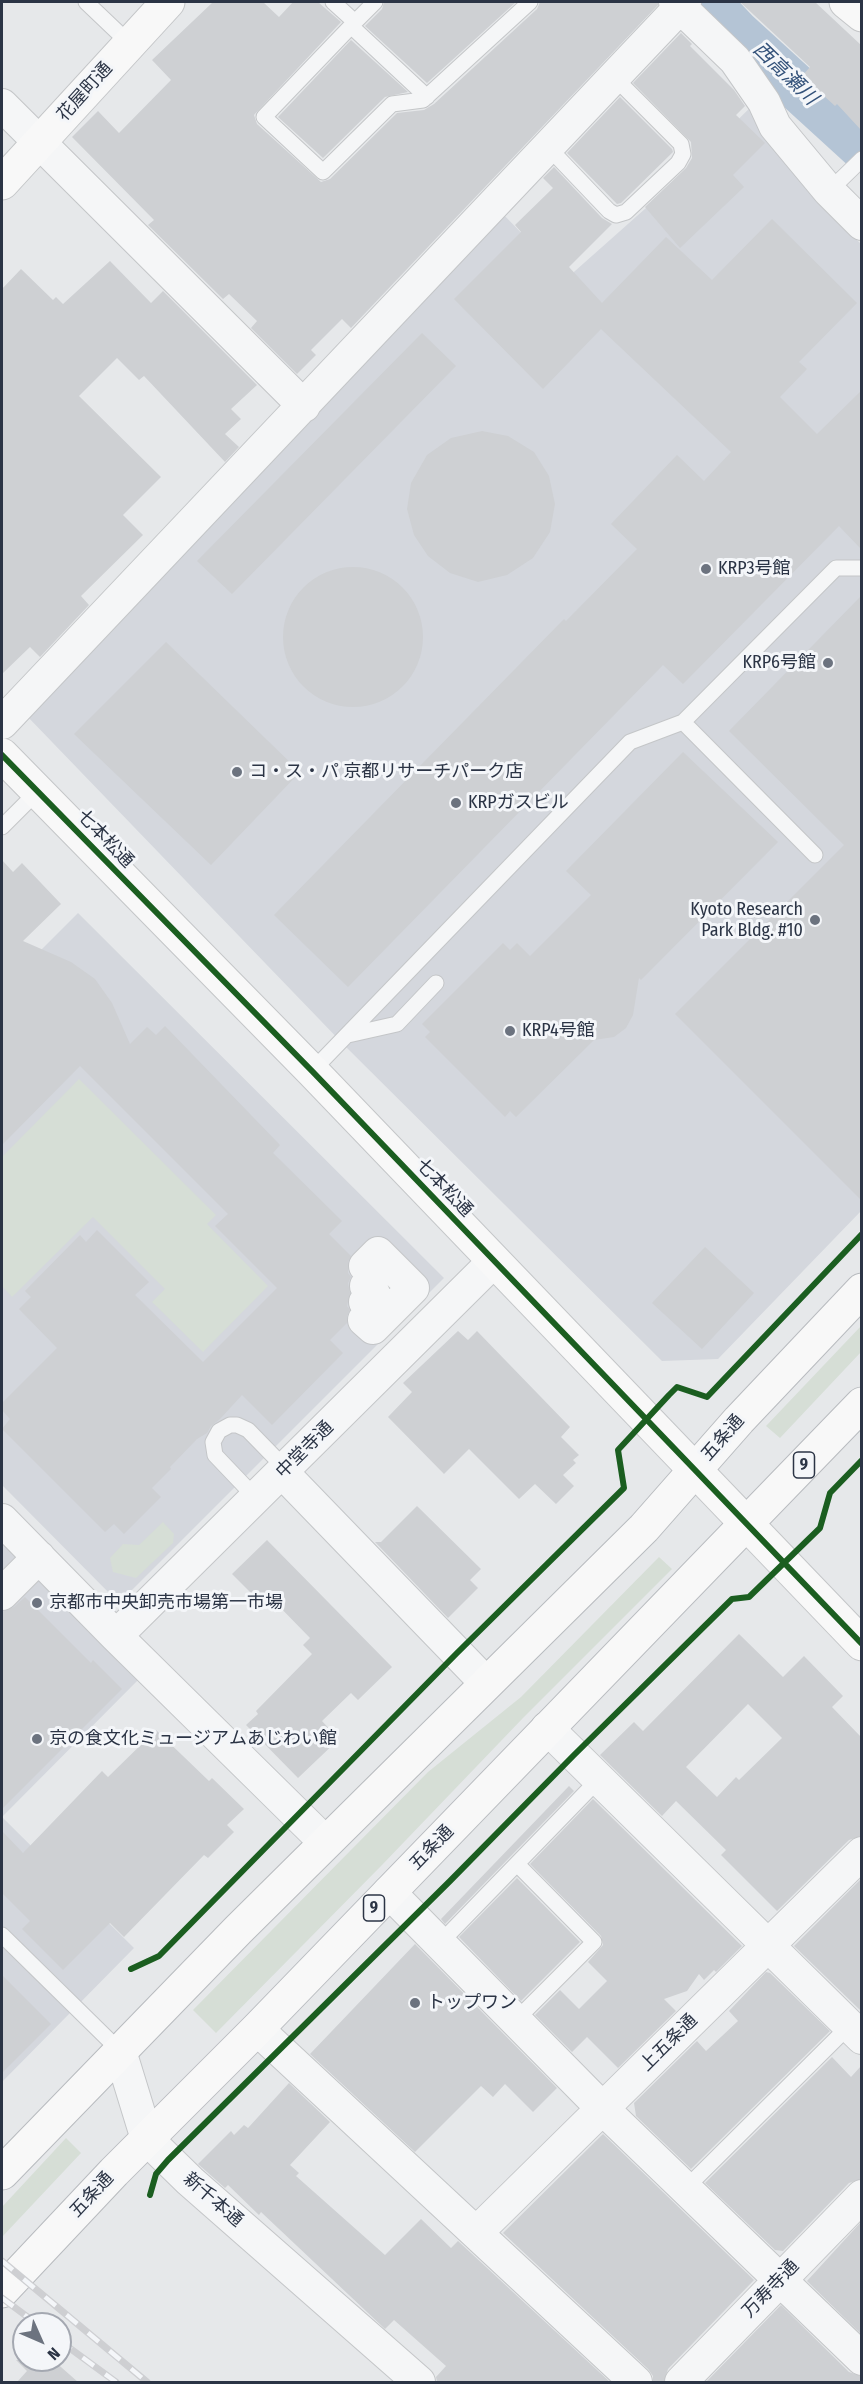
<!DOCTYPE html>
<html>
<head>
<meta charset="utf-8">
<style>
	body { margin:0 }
	#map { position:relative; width:863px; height:2384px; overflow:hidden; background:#e6e8ea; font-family:"Fira Sans Condensed",sans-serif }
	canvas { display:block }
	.frame { position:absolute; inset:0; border:3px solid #2b3445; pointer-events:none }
	.north { position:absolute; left:12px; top:2312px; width:60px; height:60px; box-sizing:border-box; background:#f4f6f9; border:2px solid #a4a8b1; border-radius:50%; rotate:135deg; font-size:16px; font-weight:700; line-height:24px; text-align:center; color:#2b3445 }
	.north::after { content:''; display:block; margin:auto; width:21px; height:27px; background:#6c737f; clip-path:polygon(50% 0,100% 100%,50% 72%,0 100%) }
</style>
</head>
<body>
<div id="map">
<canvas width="863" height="2384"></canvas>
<div class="frame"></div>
<div class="north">N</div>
</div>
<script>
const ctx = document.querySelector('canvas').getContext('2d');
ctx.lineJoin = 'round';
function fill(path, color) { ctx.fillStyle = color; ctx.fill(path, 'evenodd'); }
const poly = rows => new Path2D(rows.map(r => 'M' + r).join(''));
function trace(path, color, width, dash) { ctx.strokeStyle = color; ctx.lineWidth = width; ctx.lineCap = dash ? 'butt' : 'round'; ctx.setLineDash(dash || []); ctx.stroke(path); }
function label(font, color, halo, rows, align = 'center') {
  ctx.font = font + ' "Fira Sans Condensed","Noto Sans JP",sans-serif'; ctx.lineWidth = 6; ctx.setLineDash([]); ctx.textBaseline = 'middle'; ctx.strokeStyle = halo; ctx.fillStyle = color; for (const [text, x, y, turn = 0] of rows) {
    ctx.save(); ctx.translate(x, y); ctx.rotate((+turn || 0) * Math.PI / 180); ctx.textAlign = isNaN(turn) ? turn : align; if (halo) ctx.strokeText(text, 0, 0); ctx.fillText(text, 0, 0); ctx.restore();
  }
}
const built = poly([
	[757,101,774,148,809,193,861,244,861,1211,718,1359,662,1361,346,1047,26,715,501,212,566,279,664,192],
	[78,913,444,1278,119,1603,2,1485,2,989],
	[2,1531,143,1675,2,1817,134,1948,2,2082]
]);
const green = poly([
	[79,1079,216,1215,207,1224,268,1286,203,1352,152,1302,165,1289,93,1217,12,1297,2,1286,2,1157],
	[861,1326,861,1352,780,1438,766,1426],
	[163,1522,174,1534,173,1543,136,1578,113,1572,110,1558,123,1544,139,1545],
	[659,1557,672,1569,523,1718,382,1865,216,2033,193,2010,428,1772,521,1697],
	[66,2138,81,2153,2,2237,2,2207]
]);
const river = poly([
	[708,2,736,32,862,147]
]);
const building = poly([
	[213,2,263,2,279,17,293,2,318,2,341,22,254,115,257,124,321,182,330,179,397,113,424,110,434,104,537,9,540,2,658,2,658,5,351,328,342,319,311,350,316,355,297,374,251,328,257,321,229,294,223,299,148,225,154,220,72,137,98,111,119,133,171,80,152,60],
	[384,2,516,2,427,83,365,26,382,9],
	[740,2,815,2,861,45,861,130,837,104,835,106,802,76,810,67],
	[681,33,692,44,690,46,734,90,745,106,736,115,765,143,733,175,744,187,680,248,645,207,686,168,692,158,691,142,633,83],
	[351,40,408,92,385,97,323,158,278,117],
	[620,97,672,149,673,152,621,203,617,204,567,153],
	[554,167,602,218,612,224,569,267,602,303,666,237,712,280,772,219,857,303,799,362,807,369,780,397,817,434,861,391,861,549,839,526,683,684,663,665,348,987,274,915,564,619,566,621,637,549,611,524,677,455,704,481,731,452,601,329,543,389,454,299,521,232,515,225,553,188,543,178],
	[110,261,151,303,163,291,257,385,231,409,241,419,225,434,239,447,225,462,144,376,139,380,117,358,79,396,161,477,123,515,143,535,81,596,89,605,40,657,30,647,2,674,2,289,21,269,53,300,56,297,63,304],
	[422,333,456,366,232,594,197,561],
	[482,431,508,436,534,452,549,476,555,504,550,532,533,558,507,575,478,582,450,573,428,556,414,535,407,509,411,483,427,455,451,438],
	'283 637a70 70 0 1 1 140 0a70 70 0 1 1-140 0Z',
	[861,596,861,1200,675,1014,844,845,729,731],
	[166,642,300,772,211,865,74,734],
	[683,752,778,842,641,980,639,978,633,1015,626,1028,614,1037,594,1040,516,1117,510,1111,505,1117,425,1037,430,1032,422,1024,503,943,510,950,517,943,530,956,591,895,566,871],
	[2,860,13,872,22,863,61,904,23,941,71,962,95,979,112,1003,130,1044,147,1027,156,1035,165,1026,280,1145,273,1153,342,1221,329,1234,351,1256,348,1262,348,1273,351,1277,348,1283,350,1293,347,1306,350,1310,347,1316,347,1323,330,1340,343,1353,272,1425,242,1395,220,1419,211,1426,207,1433,197,1439,170,1467,171,1469,152,1488,161,1497,124,1534,114,1524,105,1532,2,1429,10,1419,2,1410,2,1403,57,1348,19,1309,31,1297,25,1291,80,1235,86,1242,97,1230,149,1282,135,1295,203,1362,277,1288,215,1226,228,1214,80,1066,2,1145],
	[705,1247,754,1293,702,1349,652,1303],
	[458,1331,468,1340,477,1331,570,1427,561,1437,579,1455,573,1460,576,1463,563,1475,574,1486,556,1504,535,1484,519,1499,469,1449,444,1474,388,1417,412,1392,403,1383],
	[417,1506,481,1569,470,1580,478,1588,448,1618,375,1542,381,1542],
	[267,1540,392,1667,358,1700,351,1693,322,1721,339,1739,298,1778,246,1725,258,1714,256,1711,312,1654,303,1645,310,1638,270,1597,263,1605,232,1574],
	[25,1597,91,1663,93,1660,122,1689,2,1809,2,1612,14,1607],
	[739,1634,783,1677,804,1656,843,1696,832,1707,861,1737,861,1836,849,1840,777,1911,721,1855,726,1850,676,1801,662,1816,600,1755,634,1722,643,1731],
	[748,1704,782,1738,739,1780,736,1777,717,1797,686,1767],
	[156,1730,209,1781,212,1778,244,1809,227,1825,234,1832,208,1858,204,1855,124,1937,110,1923,63,1970,22,1929,30,1921,2,1893,2,1831,23,1853,102,1771,108,1777],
	[569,1786,574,1791,445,1924,441,1919],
	[593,1799,742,1946,716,1972,714,1970,704,1980,699,1974,687,1991,664,1999,676,2011,618,2068,587,2037,572,2052,535,2015,560,1990,579,2009,607,1981,588,1962,603,1945,601,1936,530,1864],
	[517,1878,580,1942,521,2001,459,1937],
	[861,1879,861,2009,860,2010,794,1946],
	[415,1944,557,2088,533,2112,505,2084,493,2097,481,2086,415,2152,310,2054],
	[766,1972,770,1973,830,2031,691,2169,636,2116,634,2103,697,2041,706,2051,738,2021,729,2011],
	[2,1975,51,2024,2,2073],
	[832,2057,851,2077,861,2066,861,2179,849,2183,783,2251,775,2250,705,2183],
	[289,2083,330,2122,290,2165,299,2173,296,2176,385,2255,421,2219,451,2248,458,2241,610,2382,437,2382,436,2377,446,2366,394,2320,385,2329,261,2212,259,2215,228,2185,225,2188,198,2164,231,2131,234,2135,244,2125,248,2128],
	[603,2134,754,2280,668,2369,664,2382,653,2382,653,2376,648,2369,503,2233],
	[861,2222,861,2334,807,2281],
	[781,2305,849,2372,861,2376,861,2382,706,2382],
	[16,2360,53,2360,78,2382,17,2382,27,2371]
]);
const lane = poly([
	[86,2,129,43],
	[333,2,355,22,375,2],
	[355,22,264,117,323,172,392,104,423,100,530,2],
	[351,26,427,97],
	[547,146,609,211,616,215,626,212,678,163,683,154,681,144,613,76],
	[829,191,862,159],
	[683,722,815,855],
	[2,827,37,792],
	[348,1035,397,1024,436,983],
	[312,1071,630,742,683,722,836,568,862,568],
	[256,1498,215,1455,213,1442,219,1431,230,1425,237,1425,248,1430,286,1469],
	[2,1935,120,2051],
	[441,1942,599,1779],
	[515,2021,594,1942,517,1864],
	[685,2189,849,2026]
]);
const street = poly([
	[675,2,735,60,764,102,775,126,829,191,862,224],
	[2,105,304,406],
	[2,723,685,2],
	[378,1253,413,1288,373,1328,364,1320,374,1311,365,1302,374,1294,366,1286,375,1276,365,1266,378,1253],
	[282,1472,486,1683],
	[2,1520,116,1636,325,1842],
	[2,1594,39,1557],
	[116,1636,493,1262],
	[547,1728,862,2038],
	[389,1892,602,2108,862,2359],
	[257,2029,636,2382],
	[120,2051,147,2139,190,2181,419,2382],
	[476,2233,862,1853],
	[681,2382,862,2196]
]);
const secondary = poly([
	[846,2,862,15],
	[2,183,168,2],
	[2,755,312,1071,862,1644]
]);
const highway = poly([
	[2,2173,238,1930,644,1528,739,1420,862,1290],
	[2,2291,114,2172,257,2029,862,1404]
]);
const rail = poly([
	[2,2261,147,2382],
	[2,2298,37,2324],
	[60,2341,116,2382]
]);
const cycleway = poly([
	[2,755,312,1071,862,1644],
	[131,1969,159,1956,457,1653,624,1488,618,1450,669,1395,677,1387,707,1397,862,1234],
	[150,2195,156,2174,168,2160,450,1881,574,1755,732,1599,749,1597,820,1528,830,1493,862,1460]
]);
const markers = [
	[706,569,6,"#6c737f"],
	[828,663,6,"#6c737f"],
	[237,772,6,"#6c737f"],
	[456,803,6,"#6c737f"],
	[815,920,6,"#6c737f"],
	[510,1031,6,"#6c737f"],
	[37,1603,6,"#6c737f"],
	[37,1739,6,"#6c737f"],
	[415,2003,6,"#6c737f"]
];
const shields = [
	[804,1465,21],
	[374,1908,21]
];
const shieldNames = [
	["9",804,1465],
	["9",374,1908]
];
const streetNames = [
	["花屋町通",85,92,-48],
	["七本松通",105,839,46],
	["七本松通",444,1188,46],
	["五条通",723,1438,-49],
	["中堂寺通",305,1450,-45],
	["五条通",432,1848,-46],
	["上五条通",669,2043,-45],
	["五条通",92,2195,-47],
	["新千本通",213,2200,41],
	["万寿寺通",771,2289,-46]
];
const poiNames = [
	["KRP3号館",718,569],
	["KRP6号館",816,663,"right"],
	["コ・ス・パ 京都リサーチパーク店",249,772],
	["KRPガスビル",468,803],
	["Kyoto Research",803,910,"right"],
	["Park Bldg. #10",803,931,"right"],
	["KRP4号館",522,1031],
	["京都市中央卸売市場第一市場",49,1603],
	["京の食文化ミュージアムあじわい館",49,1739],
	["トップワン",427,2003]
];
const waterNames = [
	["西高瀬川",785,74,44]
];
fill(built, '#d4d7dd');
fill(green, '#d6ded6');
trace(river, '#b4c4d5', 46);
fill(building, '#ced0d3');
trace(lane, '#c4c6c8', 17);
trace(street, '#c4c6c8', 34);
trace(secondary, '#c4c6c8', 35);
trace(highway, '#b8bbbf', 35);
trace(lane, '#f5f6f7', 15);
trace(street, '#f5f6f7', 32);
trace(secondary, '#f8f8f8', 33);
trace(highway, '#f8f8f8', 33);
trace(rail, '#cecfd2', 7);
trace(rail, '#f4f6f9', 4.5, [14]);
trace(cycleway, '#1b5e20', 6);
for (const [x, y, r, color] of markers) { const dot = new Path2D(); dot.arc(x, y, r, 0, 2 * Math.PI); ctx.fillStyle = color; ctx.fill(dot); trace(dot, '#f4f6f9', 2); }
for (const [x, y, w] of shields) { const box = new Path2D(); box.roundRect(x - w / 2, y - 13, w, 26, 4.5); ctx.fillStyle = '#f4f6f9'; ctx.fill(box); trace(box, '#2b3445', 1.5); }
label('bold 16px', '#2b3445', null, shieldNames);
label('18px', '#2b3445', '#f4f6f9', streetNames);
label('18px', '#2b3445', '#f4f6f9', poiNames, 'left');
label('italic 20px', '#34527a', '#f4f6f9', waterNames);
</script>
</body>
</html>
